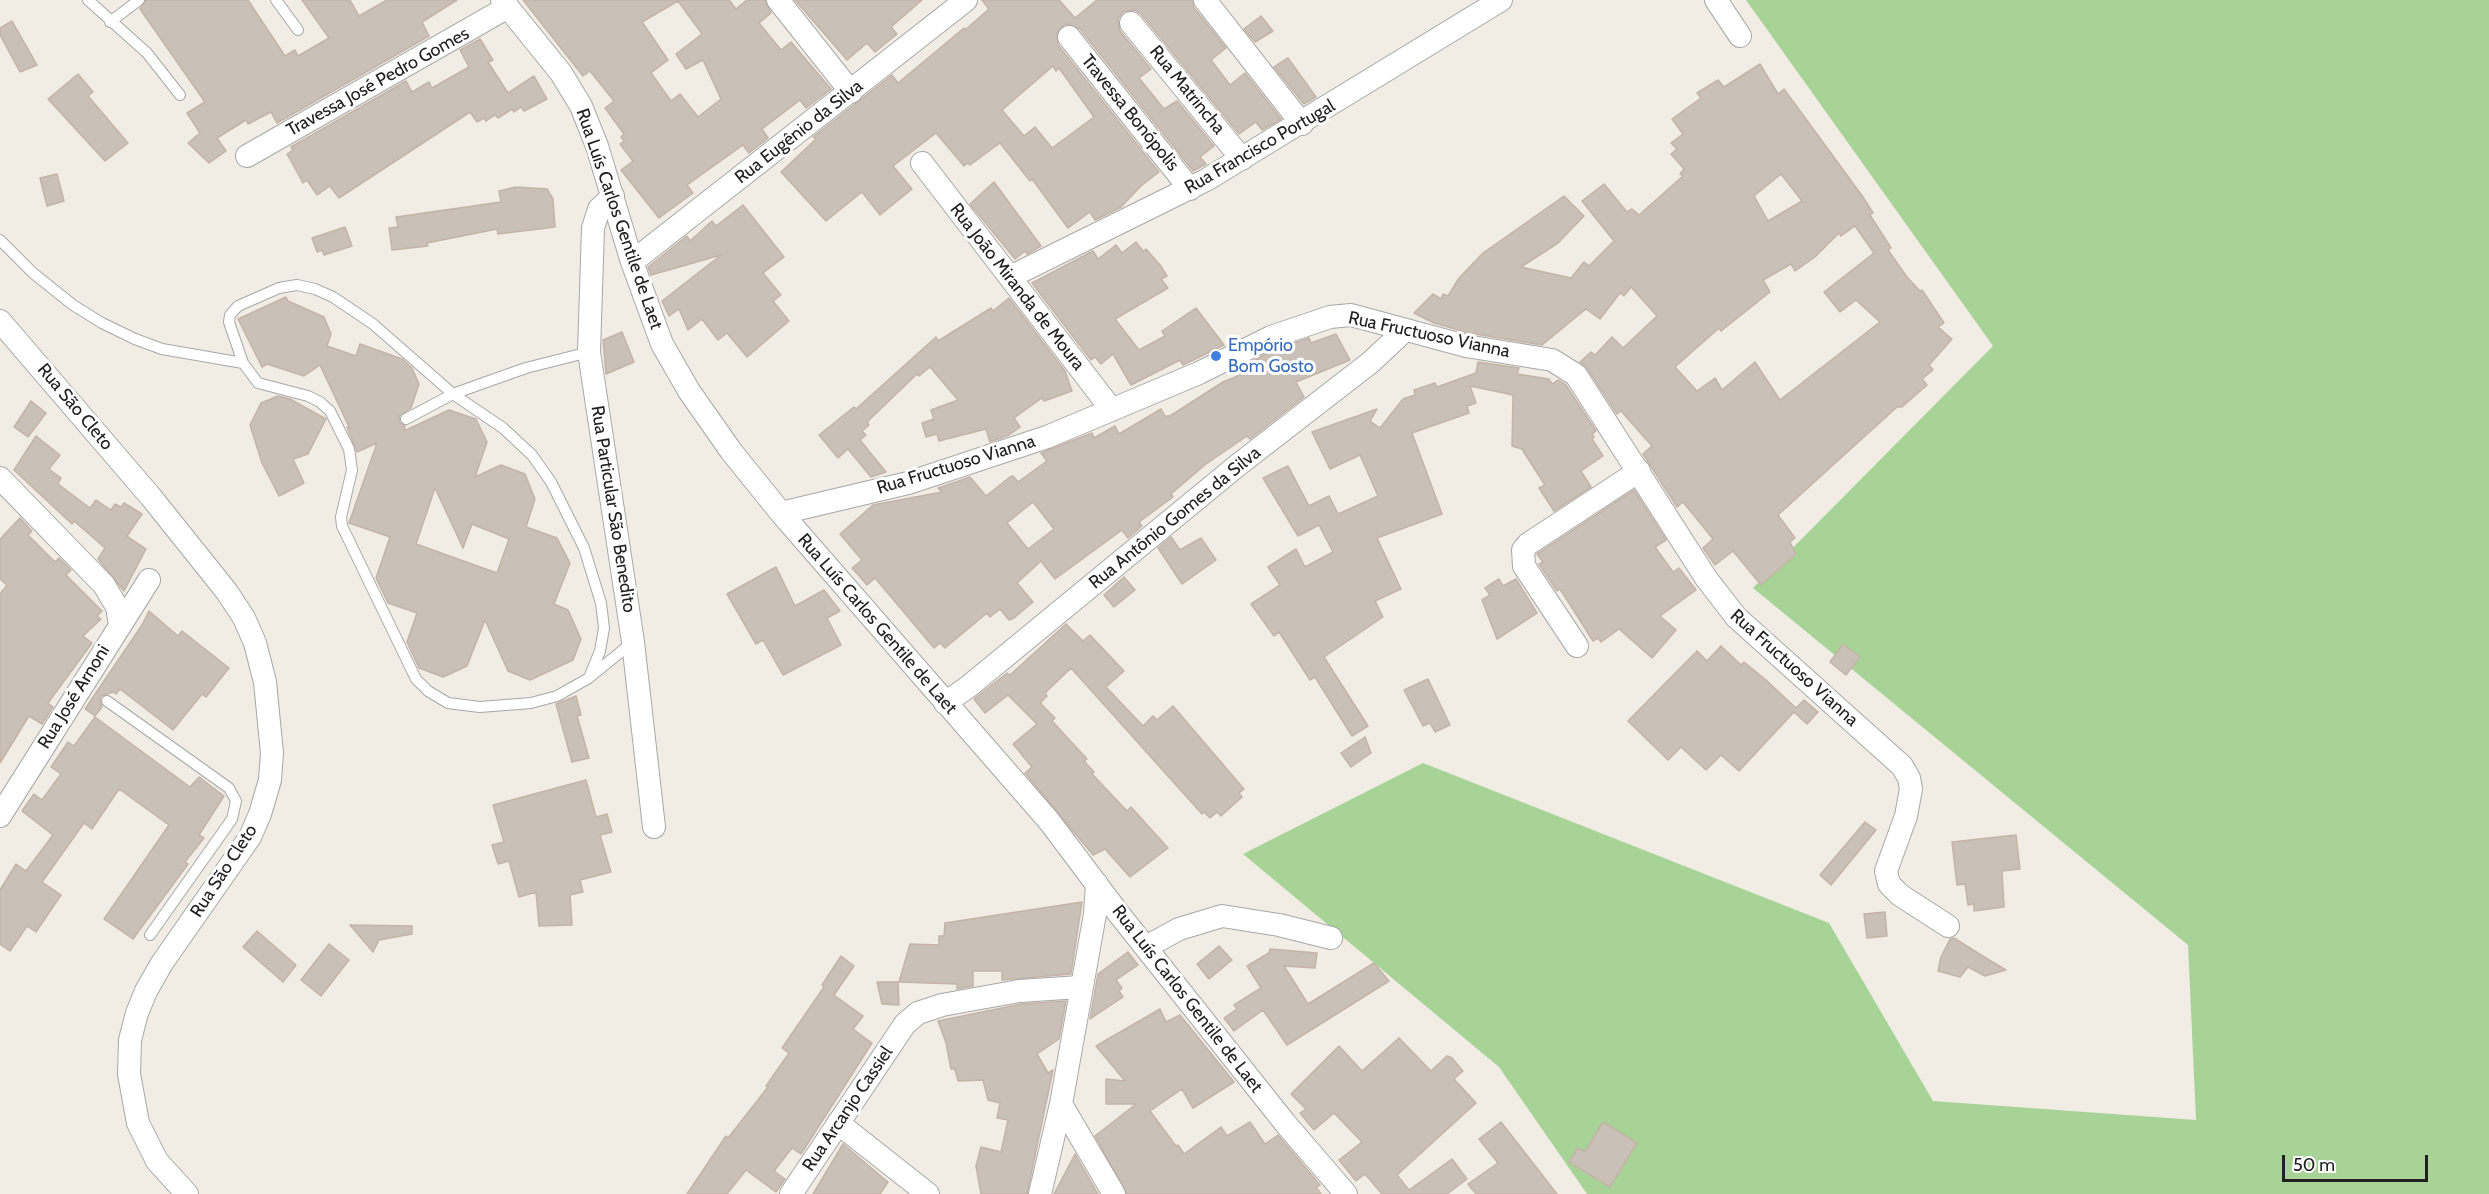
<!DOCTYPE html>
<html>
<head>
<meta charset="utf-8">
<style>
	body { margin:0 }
	#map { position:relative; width:2489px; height:1194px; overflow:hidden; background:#f1ede5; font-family:Cabin,sans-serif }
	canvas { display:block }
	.scale { position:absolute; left:2282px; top:1155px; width:146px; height:27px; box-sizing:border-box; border:3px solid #202020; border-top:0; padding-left:8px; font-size:18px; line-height:21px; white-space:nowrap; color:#202020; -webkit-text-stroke:4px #fff; paint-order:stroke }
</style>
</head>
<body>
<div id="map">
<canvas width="2489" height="1194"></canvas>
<div class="scale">50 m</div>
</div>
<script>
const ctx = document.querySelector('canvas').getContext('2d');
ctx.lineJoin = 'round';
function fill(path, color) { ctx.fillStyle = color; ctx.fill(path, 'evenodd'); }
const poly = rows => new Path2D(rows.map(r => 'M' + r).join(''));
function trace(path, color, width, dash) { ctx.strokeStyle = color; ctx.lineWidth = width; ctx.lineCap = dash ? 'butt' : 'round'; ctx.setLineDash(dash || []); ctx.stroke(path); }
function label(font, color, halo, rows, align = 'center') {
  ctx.font = font + ' Cabin,sans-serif'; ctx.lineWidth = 6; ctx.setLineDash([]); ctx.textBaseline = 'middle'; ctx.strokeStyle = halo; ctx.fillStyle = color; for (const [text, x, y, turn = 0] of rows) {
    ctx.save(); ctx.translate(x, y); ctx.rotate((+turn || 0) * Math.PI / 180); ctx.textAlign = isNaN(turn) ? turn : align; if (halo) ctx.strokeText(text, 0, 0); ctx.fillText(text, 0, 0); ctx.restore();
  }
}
const forest = poly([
	[1746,0,2489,0,2489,1194,1587,1194,1499,1067,1243,854,1423,763,1829,923,1933,1101,2196,1120,2188,945,1753,588,1993,346]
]);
const building = poly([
	[146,0,248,0,285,56,295,50,298,56,329,38,302,0,350,0,359,16,387,0,457,0,422,22,429,36,277,123,271,112,248,124,246,120,217,138,226,151,209,163,188,143,200,133,187,113,205,102,140,9,146,0],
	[523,0,729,0,736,9,747,0,765,0,771,13,759,23,781,50,791,42,831,89,806,108,800,100,762,129,768,138,749,153,743,145,687,185,693,193,659,218,621,170,633,161,620,144,624,141,621,137,624,134,605,108,614,101,590,71,583,76,523,0],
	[678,1,702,34,676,54,686,69,703,60,721,99,698,117,680,94,671,101,651,73,668,60,642,22,678,1],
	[795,0,922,0,891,27,897,34,875,52,867,43,847,60,795,0],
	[982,0,1059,0,1075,18,1097,0,1192,0,1194,8,1226,48,1211,60,1230,85,1245,73,1281,119,1262,130,1256,122,1239,134,1141,14,1135,10,1123,12,1118,19,1120,31,1151,69,1139,78,1164,109,1177,101,1214,146,1200,157,1206,164,1193,171,1080,29,1066,24,1057,32,1058,45,1159,172,1141,186,1121,207,1095,220,1090,212,1068,228,1032,179,1030,181,1000,143,970,165,968,163,964,166,936,133,893,166,912,189,880,215,862,192,826,221,781,172,816,139,813,137,892,75,898,83,964,28,965,30,989,9,982,0],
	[1053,66,1056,71,1059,68,1094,117,1052,148,1035,127,1024,136,1002,110,1053,66],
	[1261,16,1273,31,1255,42,1244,29,1261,16],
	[12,21,37,65,20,72,0,35,0,28,12,21],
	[480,39,493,60,488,62,508,93,534,76,547,99,524,111,521,107,514,112,512,109,498,118,495,115,486,121,484,118,477,122,470,112,339,198,330,186,317,195,307,180,303,183,287,154,293,150,291,147,406,81,412,92,429,82,432,88,469,67,460,50,480,39],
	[1288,58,1316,97,1304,104,1274,67,1288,58],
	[1760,64,1778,94,1784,89,1863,197,1873,213,1870,215,1891,248,1888,250,1907,277,1920,291,1922,290,1944,323,1938,327,1952,339,1929,365,1933,370,1922,379,1927,385,1902,407,1897,407,1778,515,1795,538,1790,542,1796,554,1761,585,1733,551,1715,565,1703,548,1713,539,1683,502,1677,507,1643,454,1652,446,1621,411,1617,414,1587,368,1580,362,1591,352,1595,355,1612,337,1623,348,1657,316,1631,287,1624,296,1620,293,1600,319,1586,309,1542,345,1469,333,1434,323,1414,313,1433,294,1441,299,1443,294,1448,296,1459,278,1483,253,1564,196,1584,216,1558,243,1521,267,1571,278,1584,262,1589,266,1614,241,1582,201,1604,184,1627,212,1632,209,1639,215,1683,176,1680,174,1684,169,1671,154,1677,149,1671,143,1683,134,1672,119,1701,98,1697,93,1718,80,1724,87,1760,64],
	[1781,174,1802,201,1768,221,1754,196,1781,174],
	[1855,226,1874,253,1824,292,1840,312,1856,300,1880,322,1780,400,1755,362,1722,390,1715,378,1697,391,1675,367,1719,328,1721,331,1770,292,1763,280,1791,264,1795,271,1815,257,1839,233,1841,236,1855,226],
	[78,74,93,92,88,96,128,143,105,161,48,99,78,74],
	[57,174,64,201,47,206,40,178,57,174],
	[994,182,1041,246,1027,254,1025,251,1015,259,970,204,994,182],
	[516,187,547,189,553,199,555,227,498,234,497,229,427,243,428,246,392,250,389,228,398,227,396,217,501,202,499,191,516,187],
	[743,205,784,257,763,273,781,295,773,301,789,321,747,357,727,333,718,340,702,319,688,330,679,309,669,316,662,301,721,255,651,275,648,267,687,236,690,241,712,221,716,226,743,205],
	[345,227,352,246,324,255,322,250,317,252,312,238,345,227],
	[1136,242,1143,251,1146,249,1160,265,1167,276,1161,279,1168,288,1115,319,1139,350,1165,336,1162,331,1196,308,1224,345,1183,365,1180,360,1131,385,1113,354,1101,364,1095,357,1091,360,1032,283,1093,251,1098,259,1116,245,1122,253,1136,242],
	[286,297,288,301,324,317,331,334,327,346,356,356,360,344,402,359,412,368,419,384,411,408,399,416,400,423,405,426,404,431,449,410,476,419,487,442,475,477,501,465,525,474,535,499,526,527,557,538,570,563,554,604,568,610,581,639,573,660,530,680,508,671,485,620,467,666,443,677,419,668,407,642,417,613,388,603,376,578,390,537,349,523,377,443,357,452,347,427,350,429,320,365,304,376,267,364,262,367,238,319,286,297],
	[435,488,463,548,472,524,509,539,497,573,416,544,435,488],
	[1009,298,1065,371,1072,391,1044,401,1042,398,1014,418,1020,427,1009,435,990,442,986,429,939,441,937,434,926,437,922,423,934,419,931,410,958,400,930,367,919,376,917,374,867,422,869,425,862,431,866,435,860,440,886,472,871,477,848,449,838,458,819,435,854,407,856,409,936,337,938,341,991,308,993,311,1009,298],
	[622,332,634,362,606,374,603,340,622,332],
	[1336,334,1350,360,1296,382,1304,397,1250,439,1247,436,1206,464,1171,494,1173,497,1139,522,1142,526,1128,538,1122,530,1055,579,1041,561,1017,583,1033,602,1014,618,1009,620,1000,609,990,617,987,613,945,648,940,643,934,648,875,578,867,585,852,568,862,560,840,534,873,505,942,492,938,488,970,477,986,496,1010,477,1013,476,1018,482,1047,461,1041,453,1092,433,1094,438,1115,426,1119,434,1161,409,1165,416,1170,416,1223,382,1250,371,1247,364,1276,349,1309,338,1311,343,1336,334],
	[1033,502,1054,529,1028,549,1007,523,1033,502],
	[1478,362,1519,368,1517,374,1549,379,1552,384,1558,380,1566,385,1596,431,1592,434,1594,437,1592,439,1603,456,1581,471,1591,487,1554,511,1539,488,1545,485,1523,451,1525,450,1512,446,1513,395,1470,386,1476,403,1467,406,1469,413,1412,433,1442,514,1377,538,1401,589,1375,601,1383,617,1324,657,1368,726,1352,736,1315,677,1310,680,1279,632,1274,636,1251,604,1280,585,1268,567,1296,549,1305,567,1333,552,1319,525,1298,536,1263,478,1288,466,1309,506,1329,496,1338,514,1378,496,1360,455,1330,469,1312,432,1377,409,1370,421,1380,428,1403,399,1415,395,1414,390,1435,383,1437,387,1476,373,1478,362],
	[278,396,290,399,326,419,308,454,293,459,304,483,279,496,262,463,250,425,261,403,278,396],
	[31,401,46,413,28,437,14,427,31,401],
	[36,436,60,455,49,469,61,478,58,484,90,508,96,500,111,510,115,504,121,507,124,503,142,514,127,536,146,549,124,591,98,559,105,548,74,521,72,524,14,470,36,436],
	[1634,490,1666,540,1655,547,1673,572,1679,568,1696,590,1660,616,1676,630,1652,658,1619,629,1601,642,1598,638,1593,641,1560,589,1557,591,1539,564,1543,562,1537,554,1634,490],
	[20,518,32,531,28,535,55,562,59,558,71,570,66,575,102,611,97,616,101,619,83,636,92,643,48,703,53,707,42,724,29,716,0,763,0,594,7,585,0,579,0,539,20,518],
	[1171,537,1180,550,1201,538,1216,560,1182,584,1158,548,1171,537],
	[776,567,795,606,824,590,840,611,827,618,841,645,783,675,763,640,756,644,727,594,776,567],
	[1124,577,1135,590,1114,607,1104,595,1124,577],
	[1499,579,1503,586,1516,579,1537,613,1497,639,1482,600,1490,595,1485,588,1499,579],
	[149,611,178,636,182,631,229,668,206,697,202,694,173,730,120,689,116,694,113,692,101,696,100,701,102,707,95,716,85,709,142,625,149,611],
	[1066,624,1083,641,1090,635,1124,671,1106,687,1143,726,1153,716,1157,720,1173,706,1244,789,1239,793,1242,797,1221,816,1217,812,1210,818,1204,812,1202,814,1071,668,1045,693,1047,696,1041,702,1042,705,1055,718,1052,721,1087,759,1084,761,1094,772,1092,774,1127,811,1131,807,1168,848,1130,877,1105,849,1093,855,1025,773,1032,767,1013,744,1037,724,1008,695,985,713,974,699,1007,673,1010,675,1066,624],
	[1843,644,1860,657,1846,675,1830,662,1843,644],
	[1721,646,1741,665,1744,662,1766,680,1796,708,1804,700,1818,712,1807,724,1794,712,1739,771,1721,755,1706,770,1681,747,1668,760,1628,721,1697,651,1707,661,1721,646],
	[1428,679,1450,725,1435,732,1430,723,1423,726,1404,690,1428,679],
	[576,696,581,715,577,716,589,758,572,762,556,704,576,696],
	[95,717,190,787,199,777,224,796,199,835,204,838,185,862,188,864,133,939,104,919,169,825,119,789,92,829,84,823,42,882,61,895,36,932,27,926,10,951,0,944,0,890,16,864,26,871,53,835,22,811,34,794,42,800,61,774,51,767,68,742,74,746,95,717],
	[1365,737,1371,753,1351,767,1341,753,1365,737],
	[586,780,596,817,607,814,612,832,600,835,611,872,580,880,583,892,570,895,572,925,539,926,536,892,519,897,509,861,498,864,492,845,504,842,493,805,586,780],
	[1865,822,1876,830,1831,885,1820,875,1865,822],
	[2016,835,2020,869,2002,871,2004,907,1974,911,1974,904,1968,905,1965,884,1957,885,1952,842,2016,835],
	[1082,902,1071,974,1002,980,1002,971,973,971,973,986,957,989,957,984,899,982,910,944,939,945,939,936,944,936,945,923,1082,902],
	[1885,912,1887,936,1867,938,1864,914,1885,912],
	[350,925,412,926,412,934,379,940,373,952,350,925],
	[257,931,296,965,283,982,243,947,257,931],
	[1954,938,1989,960,2006,970,1985,976,1968,967,1960,977,1938,971,1941,957,1950,939,1954,938],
	[329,944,349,960,321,996,301,980,329,944],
	[1219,946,1232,960,1209,979,1197,964,1219,946],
	[1270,949,1317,953,1315,968,1284,966,1308,1004,1374,963,1389,981,1287,1045,1263,1010,1234,1031,1224,1018,1237,1009,1234,1005,1261,988,1247,966,1269,953,1270,949],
	[1128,952,1138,965,1116,980,1122,988,1119,991,1123,997,1090,1019,1098,974,1128,952],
	[841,956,854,966,834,995,863,1016,853,1029,872,1043,801,1154,792,1148,774,1171,785,1179,776,1192,746,1170,727,1194,687,1194,726,1136,728,1138,768,1087,766,1086,789,1053,782,1048,824,987,822,985,841,956],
	[877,982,898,982,899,1005,882,1004,877,982],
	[1066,1001,1059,1039,1037,1054,1048,1073,1053,1070,1027,1194,981,1194,976,1166,981,1147,1001,1152,1008,1120,997,1118,1000,1103,988,1100,983,1080,958,1081,955,1069,951,1069,946,1043,938,1021,1021,1004,1066,1001],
	[1160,1009,1166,1022,1180,1015,1234,1082,1193,1108,1182,1089,1150,1111,1176,1146,1178,1145,1184,1154,1221,1127,1227,1136,1250,1122,1265,1144,1278,1135,1320,1185,1316,1187,1321,1194,1127,1194,1095,1136,1136,1104,1106,1104,1106,1079,1125,1081,1096,1046,1160,1009],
	[1399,1038,1431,1071,1447,1056,1452,1058,1463,1071,1454,1079,1476,1103,1397,1175,1409,1190,1452,1159,1467,1179,1447,1194,1382,1194,1365,1174,1356,1181,1339,1160,1362,1142,1334,1113,1314,1130,1300,1113,1306,1109,1291,1094,1339,1046,1362,1071,1399,1038],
	[1501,1122,1557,1194,1476,1194,1468,1184,1498,1163,1479,1139,1501,1122],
	[1603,1122,1637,1143,1610,1187,1569,1162,1578,1148,1585,1152,1603,1122],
	[843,1144,888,1182,880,1194,813,1194,843,1144],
	[1075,1154,1098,1194,1054,1194,1075,1154]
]);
const lane = poly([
	[88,0,147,53,180,95],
	[276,0,298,30],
	[110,22,139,0],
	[0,240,33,273,73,305,102,323,135,339,162,349,243,363],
	[297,285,315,289,333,297,373,324,453,394,503,428,532,455,551,482,584,548,601,603,604,628,600,651,589,678,557,696,531,703,480,707,448,703,428,691,416,679,342,526,341,517,352,470,349,449,330,411,320,402,308,396,258,383,243,363,229,322,230,315,238,306,279,288,297,285],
	[406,419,453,394,492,380,526,368,589,352],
	[591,676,633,642],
	[107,701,229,788,236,801,232,819,150,935]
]);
const street = poly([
	[502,0,561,73,581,106,597,146,632,262,662,344,689,391,731,451,781,513,1049,821,1119,914,1285,1123,1346,1194],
	[778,0,851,92],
	[1205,0,1302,124],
	[1716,0,1740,36],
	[1131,23,1242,159],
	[1069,37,1190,189],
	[247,156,508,7],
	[922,163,1112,410],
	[613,196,599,209,593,228,589,352,633,642,654,827],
	[632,262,966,0],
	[1010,277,1206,180,1501,0],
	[0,321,151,497,227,592,244,618,255,643,265,682,272,753,270,780,260,814,250,837,162,963,146,991,137,1013,130,1040,129,1074,138,1123,157,1161,187,1194],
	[0,478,104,585,117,607,120,625],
	[781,513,908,483,1047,437,1199,373,1271,337,1330,317,1351,315,1466,346,1552,360,1576,375,1706,578,1736,617,1902,766,1909,778,1911,789,1906,816,1886,871,1889,884,1900,895,1948,926],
	[1577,646,1524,566,1523,550,1528,544,1639,471],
	[945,703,968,687,1238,465,1371,362,1404,331],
	[0,816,149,580],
	[1146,947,1179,929,1222,916,1279,925,1331,938],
	[1061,1104,1114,1194],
	[838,1123,928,1194],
	[791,1194,905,1024,918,1013,942,1005,1019,991,1080,987],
	[1040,1194,1061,1104,1095,914,1097,884]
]);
const markers = [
	[1216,356,6,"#3f7fe0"]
];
const streetNames = [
	["Travessa José Pedro Gomes",378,82,-29],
	["Rua Matrincha",1187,90,51],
	["Travessa Bonópolis",1130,113,51],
	["Rua Eugênio da Silva",799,132,-38],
	["Rua Francisco Portugal",1260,147,-30],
	["Rua Luís Carlos Gentile de Laet",619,219,71],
	["Rua João Miranda de Moura",1017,287,52],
	["Rua Fructuoso Vianna",1429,335,12],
	["Rua São Cleto",75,407,50],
	["Rua Fructuoso Vianna",956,465,-17],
	["Rua Particular São Benedito",613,509,81],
	["Rua Antônio Gomes da Silva",1175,518,-39],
	["Rua Luís Carlos Gentile de Laet",877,624,49],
	["Rua Fructuoso Vianna",1794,668,42],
	["Rua José Arnoni",74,697,-58],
	["Rua São Cleto",224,871,-57],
	["Rua Luís Carlos Gentile de Laet",1187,999,52],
	["Rua Arcanjo Cassiel",848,1109,-56]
];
const shopNames = [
	["Empório",1228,346],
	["Bom Gosto",1228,367]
];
fill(forest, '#a8d397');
fill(building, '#c9c0b8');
trace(building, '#c4b4a7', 1.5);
trace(lane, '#a7a7a7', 12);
trace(street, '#a7a7a7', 24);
trace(lane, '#fff', 10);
trace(street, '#fff', 22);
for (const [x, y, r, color] of markers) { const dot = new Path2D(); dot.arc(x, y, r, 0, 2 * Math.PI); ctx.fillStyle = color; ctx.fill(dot); trace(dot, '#fff', 2); }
label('18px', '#202020', '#fff', streetNames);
label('18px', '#366cbe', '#fff', shopNames, 'left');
</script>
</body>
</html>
